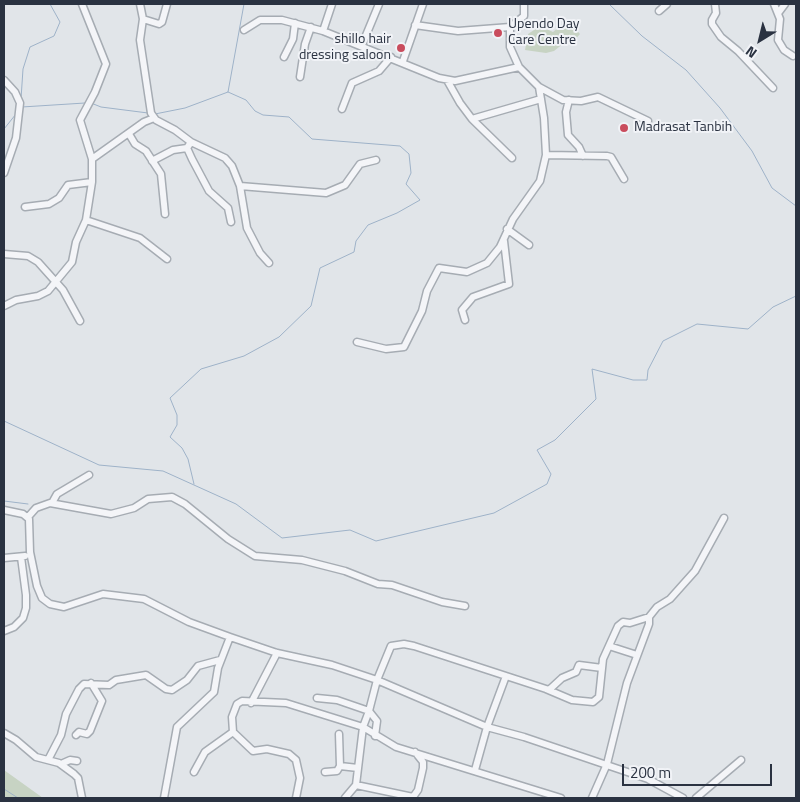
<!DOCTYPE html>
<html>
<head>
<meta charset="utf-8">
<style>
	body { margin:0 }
	#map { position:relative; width:800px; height:802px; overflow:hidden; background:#e1e5e9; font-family:"Titillium Web",sans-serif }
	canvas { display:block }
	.frame { position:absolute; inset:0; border:5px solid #2a3241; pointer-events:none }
	.north { position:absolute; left:735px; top:15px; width:50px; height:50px; -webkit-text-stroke:4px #f1f3f7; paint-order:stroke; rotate:216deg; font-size:14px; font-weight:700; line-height:20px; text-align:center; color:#2a3241 }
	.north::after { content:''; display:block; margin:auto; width:18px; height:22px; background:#2a3241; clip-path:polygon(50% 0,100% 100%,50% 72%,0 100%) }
	.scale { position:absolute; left:622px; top:764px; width:150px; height:22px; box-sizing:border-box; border:2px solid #2a3241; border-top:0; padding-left:6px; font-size:15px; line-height:18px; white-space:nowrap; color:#2a3241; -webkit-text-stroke:4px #f1f3f7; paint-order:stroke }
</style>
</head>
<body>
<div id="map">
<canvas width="800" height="802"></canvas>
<div class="frame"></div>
<div class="north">N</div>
<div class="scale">200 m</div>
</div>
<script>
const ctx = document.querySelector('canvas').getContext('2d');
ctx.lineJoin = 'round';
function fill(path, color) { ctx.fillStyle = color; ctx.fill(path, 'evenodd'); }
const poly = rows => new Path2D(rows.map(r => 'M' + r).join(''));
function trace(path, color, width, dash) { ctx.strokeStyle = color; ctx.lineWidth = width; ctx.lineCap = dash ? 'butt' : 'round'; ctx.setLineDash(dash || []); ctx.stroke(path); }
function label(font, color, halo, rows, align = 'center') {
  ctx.font = font + ' "Titillium Web",sans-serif'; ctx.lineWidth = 4; ctx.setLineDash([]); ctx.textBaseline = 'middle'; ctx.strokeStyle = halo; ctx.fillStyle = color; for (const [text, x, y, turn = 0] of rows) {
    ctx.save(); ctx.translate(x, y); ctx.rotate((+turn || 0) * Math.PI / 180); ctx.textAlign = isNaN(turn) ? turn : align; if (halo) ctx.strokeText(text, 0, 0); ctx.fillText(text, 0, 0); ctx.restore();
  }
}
const green = poly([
	[567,20,580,34,571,44,564,43,554,51,546,53,525,50,528,34,540,26,553,32],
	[4,770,43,798,4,798]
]);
const stream = poly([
	[609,4,642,36,686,70,720,108,752,151,772,188,796,206],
	[21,99,23,69,30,47,54,36,60,22,50,4],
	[91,103,101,107,148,113],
	[22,107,85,103],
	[155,114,185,108,228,92,244,4],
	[4,129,16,114],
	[4,421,99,465,163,471,236,504,282,538,350,530,376,541,494,513,547,484,551,474,537,450,555,440,596,399,592,369,633,380,647,380,648,370,663,341,697,324,748,329,773,307,796,296],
	[194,484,188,459,182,448,170,437,177,425,177,415,170,398,201,369,244,356,279,337,311,306,320,268,354,252,356,241,368,225,397,213,420,200,406,184,411,173,409,154,400,146,312,139,289,117,263,115,255,111,246,100,228,92],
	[4,501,28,504],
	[4,789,18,798]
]);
const minor = poly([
	[140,4,143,19,140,40,151,113,156,120,175,130,191,142,225,158,232,166,240,186,247,228,260,253,269,263],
	[715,4,716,13,712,20,712,24,721,37,738,51,773,88],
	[774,4,780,19,778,40,784,50,793,56],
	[659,11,667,4],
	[779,12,785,4],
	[143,19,159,24,162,22,167,4],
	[415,25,458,31,510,27],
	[244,30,260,20,282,20,323,31,439,78,455,81,519,67],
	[323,31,332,4],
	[362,45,379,4],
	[284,57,293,39,295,23],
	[403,61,423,4],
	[300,77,305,44,311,27],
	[4,80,15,92,20,103,16,138,4,173],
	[447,80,460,103,472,119,512,158],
	[539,87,563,100,581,101,598,97,648,121],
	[569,100,566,112,568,135,579,147,583,156],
	[342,109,352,83,379,71,391,57],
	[472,119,541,99],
	[129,134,135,144,146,151,161,174,165,214],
	[191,142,187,148,192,159,209,191,228,208,231,222],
	[546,155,607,156,611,157,624,179],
	[92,159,144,122,154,118],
	[152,161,173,150,187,148],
	[240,186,326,193,345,185,360,164,376,160],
	[25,207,49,204,59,198,68,185,92,182],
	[86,220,140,238,167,259],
	[507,229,529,245],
	[4,254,28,256,38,262,63,290,80,321],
	[4,306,16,300,38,296,48,291,72,262,76,242,86,220,92,182,92,159,80,120,95,92,106,64,82,4],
	[465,320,462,310,473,297,509,284,504,241],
	[357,342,386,349,404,347,422,311,427,291,439,268,467,272,487,263,500,247,513,219,540,181,546,155,544,118,539,87,519,67,510,47,510,27,524,16,524,4],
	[52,503,57,494,89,475],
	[4,510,23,514,29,519,30,552,37,586,42,598,50,604,64,607,103,594,144,599,189,622,230,637,277,653,332,665,377,680,487,727,524,737,648,779,683,798],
	[28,517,36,508,50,503,111,514,134,508,148,499,172,497,185,504,228,539,255,556,302,560,345,571,378,584,392,585,442,602,465,606],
	[4,558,25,556],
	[4,631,14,627,23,618,26,608,26,595,21,557],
	[609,646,637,655],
	[549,690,562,678,576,672,579,665,602,668],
	[317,698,337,700,369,711,377,721,375,736],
	[251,703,277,653],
	[233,732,232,717,237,704,242,701,286,703,363,727,396,747,561,798],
	[4,733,16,740,36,757,59,763,74,774,78,778,82,798],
	[339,734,340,766],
	[76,735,79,732,87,734,90,731,102,701,91,683],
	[48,760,61,735,66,714,79,689,84,684,109,685,116,680,146,675,166,689,172,690,187,680,198,666,220,660],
	[61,764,70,760,77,761],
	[475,770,487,727,506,676],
	[194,772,205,752,233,732,253,751,267,749,289,754,296,760,300,778,296,798],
	[325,772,337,771,340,766,358,768],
	[356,785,413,797,418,790,423,768,423,762,415,752],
	[164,798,177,727,214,692,218,668,230,637],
	[345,798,356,785,363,727,369,711,377,680,391,646,404,644,414,646,546,689,572,700,593,702,599,697,603,659,618,626,623,622,630,623,649,617],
	[592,798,607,764,627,683,649,624,649,617,657,607,670,599,695,571,724,518],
	[696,798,741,760]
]);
const markers = [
	[498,33,5,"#c94c5d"],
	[401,48,5,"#c94c5d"],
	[624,128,5,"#c94c5d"]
];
const poiNames = [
	["Upendo Day",508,25],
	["Care Centre",508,41],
	["shillo hair",391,40,"right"],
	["dressing saloon",391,56,"right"],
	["Madrasat Tanbih",634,128]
];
fill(green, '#c7d3c3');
trace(stream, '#9eb2c8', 1);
trace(minor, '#a6acb3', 9);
trace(minor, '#f4f5f8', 6);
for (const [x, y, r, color] of markers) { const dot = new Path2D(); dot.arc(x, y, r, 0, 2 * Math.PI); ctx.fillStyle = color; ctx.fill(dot); trace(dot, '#f1f3f7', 2); }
label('14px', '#2a3241', '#f1f3f7', poiNames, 'left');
</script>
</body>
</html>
